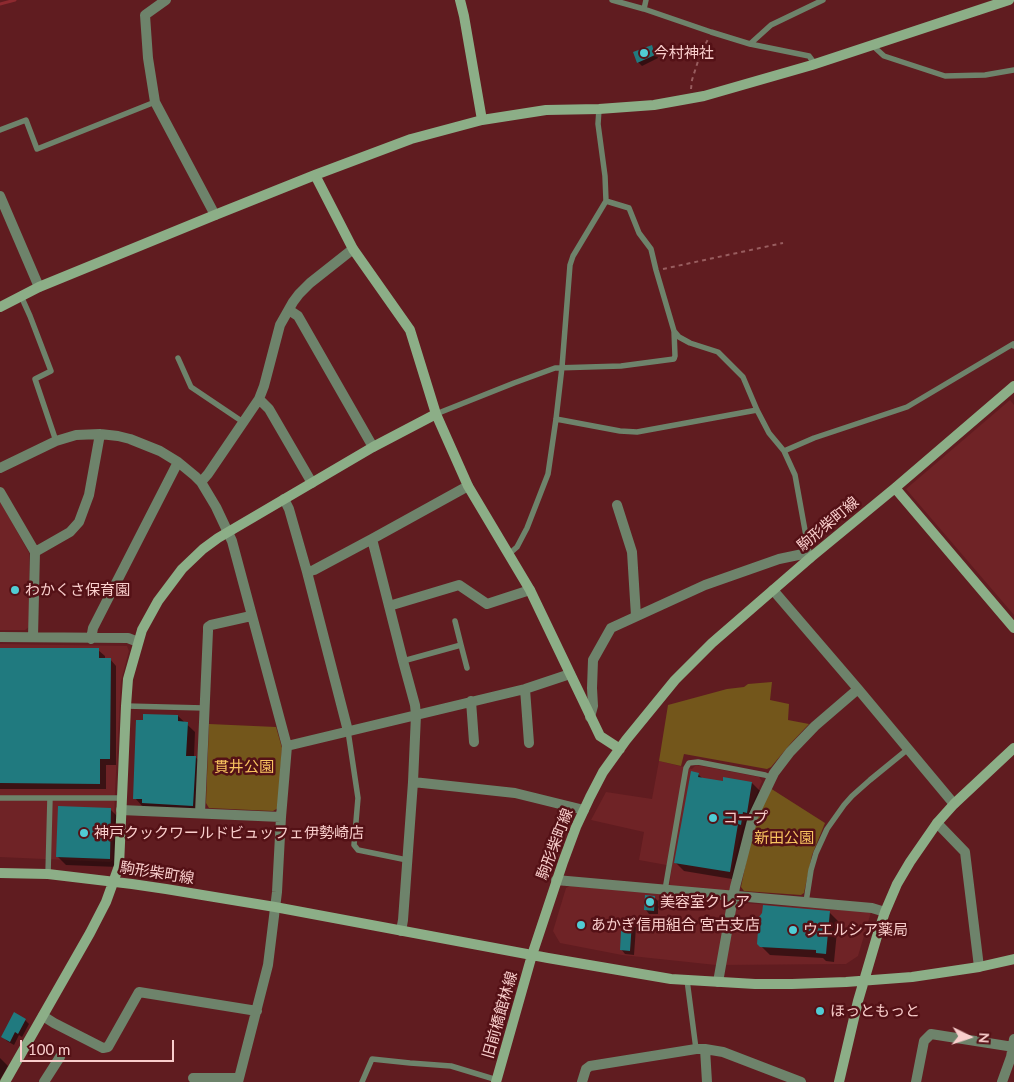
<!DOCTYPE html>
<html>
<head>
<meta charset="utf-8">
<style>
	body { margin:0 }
	#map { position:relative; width:1014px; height:1082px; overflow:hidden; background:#601c20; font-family:Lato,sans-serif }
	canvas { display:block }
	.north { position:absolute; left:944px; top:1012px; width:50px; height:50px; -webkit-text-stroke:4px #541116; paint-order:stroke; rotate:94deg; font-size:14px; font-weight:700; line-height:20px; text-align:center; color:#f9cecc }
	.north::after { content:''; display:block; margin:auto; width:18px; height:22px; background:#f9cecc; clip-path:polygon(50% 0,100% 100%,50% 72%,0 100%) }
	.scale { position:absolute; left:20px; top:1040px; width:154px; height:22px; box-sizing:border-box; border:2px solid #f9cecc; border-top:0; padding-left:6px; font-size:15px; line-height:18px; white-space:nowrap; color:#f9cecc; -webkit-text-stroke:4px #541116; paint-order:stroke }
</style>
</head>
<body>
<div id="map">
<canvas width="1014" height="1082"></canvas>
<div class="north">N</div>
<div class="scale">100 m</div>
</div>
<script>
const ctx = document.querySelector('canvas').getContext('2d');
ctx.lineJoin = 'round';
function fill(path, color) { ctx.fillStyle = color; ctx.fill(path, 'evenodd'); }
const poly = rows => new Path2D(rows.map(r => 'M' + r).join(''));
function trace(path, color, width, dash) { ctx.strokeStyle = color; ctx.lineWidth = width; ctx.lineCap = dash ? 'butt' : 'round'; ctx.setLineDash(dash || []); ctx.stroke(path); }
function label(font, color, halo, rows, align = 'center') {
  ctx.font = font + ' Lato,"Noto Sans JP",sans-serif'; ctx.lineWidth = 5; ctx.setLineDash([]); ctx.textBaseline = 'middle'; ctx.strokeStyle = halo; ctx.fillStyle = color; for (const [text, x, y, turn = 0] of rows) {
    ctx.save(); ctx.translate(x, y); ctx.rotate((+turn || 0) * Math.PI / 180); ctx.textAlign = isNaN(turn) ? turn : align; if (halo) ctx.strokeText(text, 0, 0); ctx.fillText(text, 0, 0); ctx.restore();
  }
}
const built = poly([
	[1010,400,1014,405,1014,615,906,489],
	[0,501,29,553,29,627,25,630,0,630],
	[0,644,127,646,129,651,121,681,115,791,113,860,110,862,0,857],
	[659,761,692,769,696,765,759,777,762,781,742,829,733,867,729,903,737,904,743,903,871,912,858,956,846,964,716,965,622,955,560,943,553,931,566,888,570,886,668,894,672,866,639,860,644,832,591,820,606,792,652,799]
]);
const green = poly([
	[772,682,770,700,789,704,788,720,809,724,791,743,771,767,767,769,684,754,681,766,659,761,668,705,727,689,744,687,748,684],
	[209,724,276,727,282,748,278,808,273,811,209,808,206,803],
	[770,788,825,823,812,855,804,893,801,895,744,891,741,887,752,833]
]);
const shadow = poly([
	[652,47,655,51,658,58,642,66,638,62],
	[0,649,98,650,105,656,105,659,110,659,116,666,116,765,106,765,106,789,0,789],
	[178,716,195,732,194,756,204,765,201,813,143,807,135,798],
	[698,774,704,780,724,783,752,783,760,791,738,880,684,871,676,863],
	[110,809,119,818,118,867,66,865,58,857],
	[654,897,658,901,658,914,649,914,646,910],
	[829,912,838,921,834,962,826,961,823,958,770,955,759,944],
	[632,923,636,927,634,955,625,954,621,949],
	[25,1020,29,1024,22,1037,19,1035,14,1045,7,1041,3,1037],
	[0,1058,8,1066,0,1080]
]);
const stream = poly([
	[0,4,15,0]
]);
const building = poly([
	[652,45,655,55,637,63,633,52],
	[0,648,99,648,99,658,111,658,110,759,100,759,100,784,0,783],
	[143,714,178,715,178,721,188,722,186,756,196,756,193,806,142,803,142,799,133,799,136,720,143,720],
	[691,771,699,773,698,777,723,781,723,777,752,782,747,813,743,812,741,825,738,824,730,872,674,863],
	[58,806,111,808,110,859,56,857],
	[645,895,655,896,654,911,644,910],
	[763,905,830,911,826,954,816,953,816,950,760,947,757,944,759,917,762,913],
	[624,921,632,922,630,951,620,950,621,931,623,931],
	[14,1012,26,1019,18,1034,15,1032,10,1042,1,1037]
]);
const path = poly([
	[691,89,692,80,699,58,708,39],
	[663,269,783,243]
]);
const lane = poly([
	[612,0,644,9,711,32,750,44,809,56,815,64],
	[644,9,646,0],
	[750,44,771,25,823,0],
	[872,45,884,56,945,76,985,75,1014,70],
	[0,130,26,120,37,149,155,102],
	[21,296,30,316,51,371,35,379,56,441],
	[674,331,679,337,690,343,718,352,743,377,757,410,769,433,784,451,795,475,810,558],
	[178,358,191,387,243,422],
	[436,414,514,383,555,368,621,366,674,359,675,356,674,331,656,270,651,249,639,233,629,208,606,201],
	[556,419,620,431,637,432,757,410],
	[784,451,814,438,907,407,1013,344,1014,346],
	[509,554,517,547,527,528,548,474,556,419,562,367,570,265,573,256,606,201,605,176,598,124,599,109],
	[455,621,461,645,467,668],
	[403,661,461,645],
	[126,706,204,708],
	[348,731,358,798,354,845,358,850,407,860],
	[0,798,121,798],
	[48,874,50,798],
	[665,890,686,768,689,763,698,762,765,775,772,778],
	[806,902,811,870,816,853,827,829,844,805,852,796,870,780,908,749],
	[687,980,696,1049],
	[362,1082,372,1059,410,1063,451,1066,497,1080]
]);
const street = poly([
	[166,0,145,15,148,58,155,102,215,215],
	[0,196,39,287],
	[289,310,298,316,373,447],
	[259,399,269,409,312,483],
	[0,468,56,441,76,435,100,434,118,436,130,439,160,451,178,462,195,476,201,482,216,507,232,541,287,746,281,817,277,892,268,965,238,1082],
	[201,482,208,474,259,399,264,386,280,325,293,302,299,294,310,283,353,249],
	[0,492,35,552],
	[284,499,289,509,307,572,348,731],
	[617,505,632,552,636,616],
	[372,539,403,661,415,705,416,715,413,782,403,920,401,931],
	[307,572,314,570,372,539,468,486],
	[773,590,858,689,954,804],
	[389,606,459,585,487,604,530,590],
	[0,637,128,638,138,642],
	[33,637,35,552,70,532,79,522,89,495,100,434],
	[91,639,93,628,178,462],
	[525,689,529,743],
	[471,701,474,742],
	[590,717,593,706,592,688,593,660,611,628,705,585,779,559,803,554,810,558],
	[287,746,525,689,570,674],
	[413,782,515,793,584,810],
	[121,810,281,817],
	[200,813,208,631,208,627,211,625,251,616],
	[937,823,965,852,979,967],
	[556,880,872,908,885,912],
	[718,982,735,887,753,817,763,796,774,773,790,752,815,726,858,689],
	[43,1016,54,1023,103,1048,108,1047,139,992,257,1011],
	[705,1049,707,1082],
	[193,1078,239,1078],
	[44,1082,60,1057],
	[582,1082,586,1069,590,1066,696,1049,705,1049,723,1052,801,1082],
	[916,1082,924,1041,931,1034,1014,1047],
	[1002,1082,1011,1057,1014,1039]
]);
const secondary = poly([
	[460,0,464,16,482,120],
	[315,175,353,249,410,330,436,414,468,486,530,590,600,736,620,749],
	[0,307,39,287,215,215,315,175,411,139,482,120,546,110,599,109,654,105,704,96,812,65,1009,0],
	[895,488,1014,628],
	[0,873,48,874,132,884,166,889,275,907,548,958,671,979,755,984,792,984,846,982,912,977,979,967,1014,959],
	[5,1082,90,933,106,902,119,866,126,706,128,679,142,630,158,601,182,569,203,549,218,538,373,447,436,414],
	[496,1082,532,955,563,862,576,827,590,797,603,772,626,740,675,680,712,643,810,558,895,488,1014,386],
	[839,1082,858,1001,878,933,885,912,897,884,910,862,937,823,954,804,1014,748]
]);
const markers = [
	[644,53,5,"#51ccd4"],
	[15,590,5,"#51ccd4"],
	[713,818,5,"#51ccd4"],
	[84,833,5,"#51ccd4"],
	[650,902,5,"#51ccd4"],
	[581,925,5,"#51ccd4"],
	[793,930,5,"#51ccd4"],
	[820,1011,5,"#51ccd4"]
];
const poiNames = [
	["今村神社",654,53],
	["わかくさ保育園",25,590],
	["コープ",723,818],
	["神戸クックワールドビュッフェ伊勢崎店",94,833],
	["美容室クレア",660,902],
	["あかぎ信用組合 宮古支店",591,925],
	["ウエルシア薬局",803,930],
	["ほっともっと",830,1011]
];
const streetNames = [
	["駒形柴町線",828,524,-40],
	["駒形柴町線",555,844,-69],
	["駒形柴町線",157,873,9],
	["旧前橋館林線",500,1015,-74]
];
const parkNames = [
	["貫井公園",244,767],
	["新田公園",784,838]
];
fill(built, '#6f2326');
fill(green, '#73561b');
fill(shadow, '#0007');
trace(stream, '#8d292f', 3);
fill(building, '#207a7f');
trace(path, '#985d5f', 2, [4, 4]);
trace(lane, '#6e836b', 5.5);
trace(street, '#6e836b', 10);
trace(secondary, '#8cae87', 10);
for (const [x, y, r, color] of markers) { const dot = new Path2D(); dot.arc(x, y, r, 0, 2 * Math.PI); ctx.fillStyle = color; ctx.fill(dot); trace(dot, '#541116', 2); }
label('15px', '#f9cecc', '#541116', poiNames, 'left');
label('15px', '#f9cecc', '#541116', streetNames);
label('15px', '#f9c460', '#541116', parkNames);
</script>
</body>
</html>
